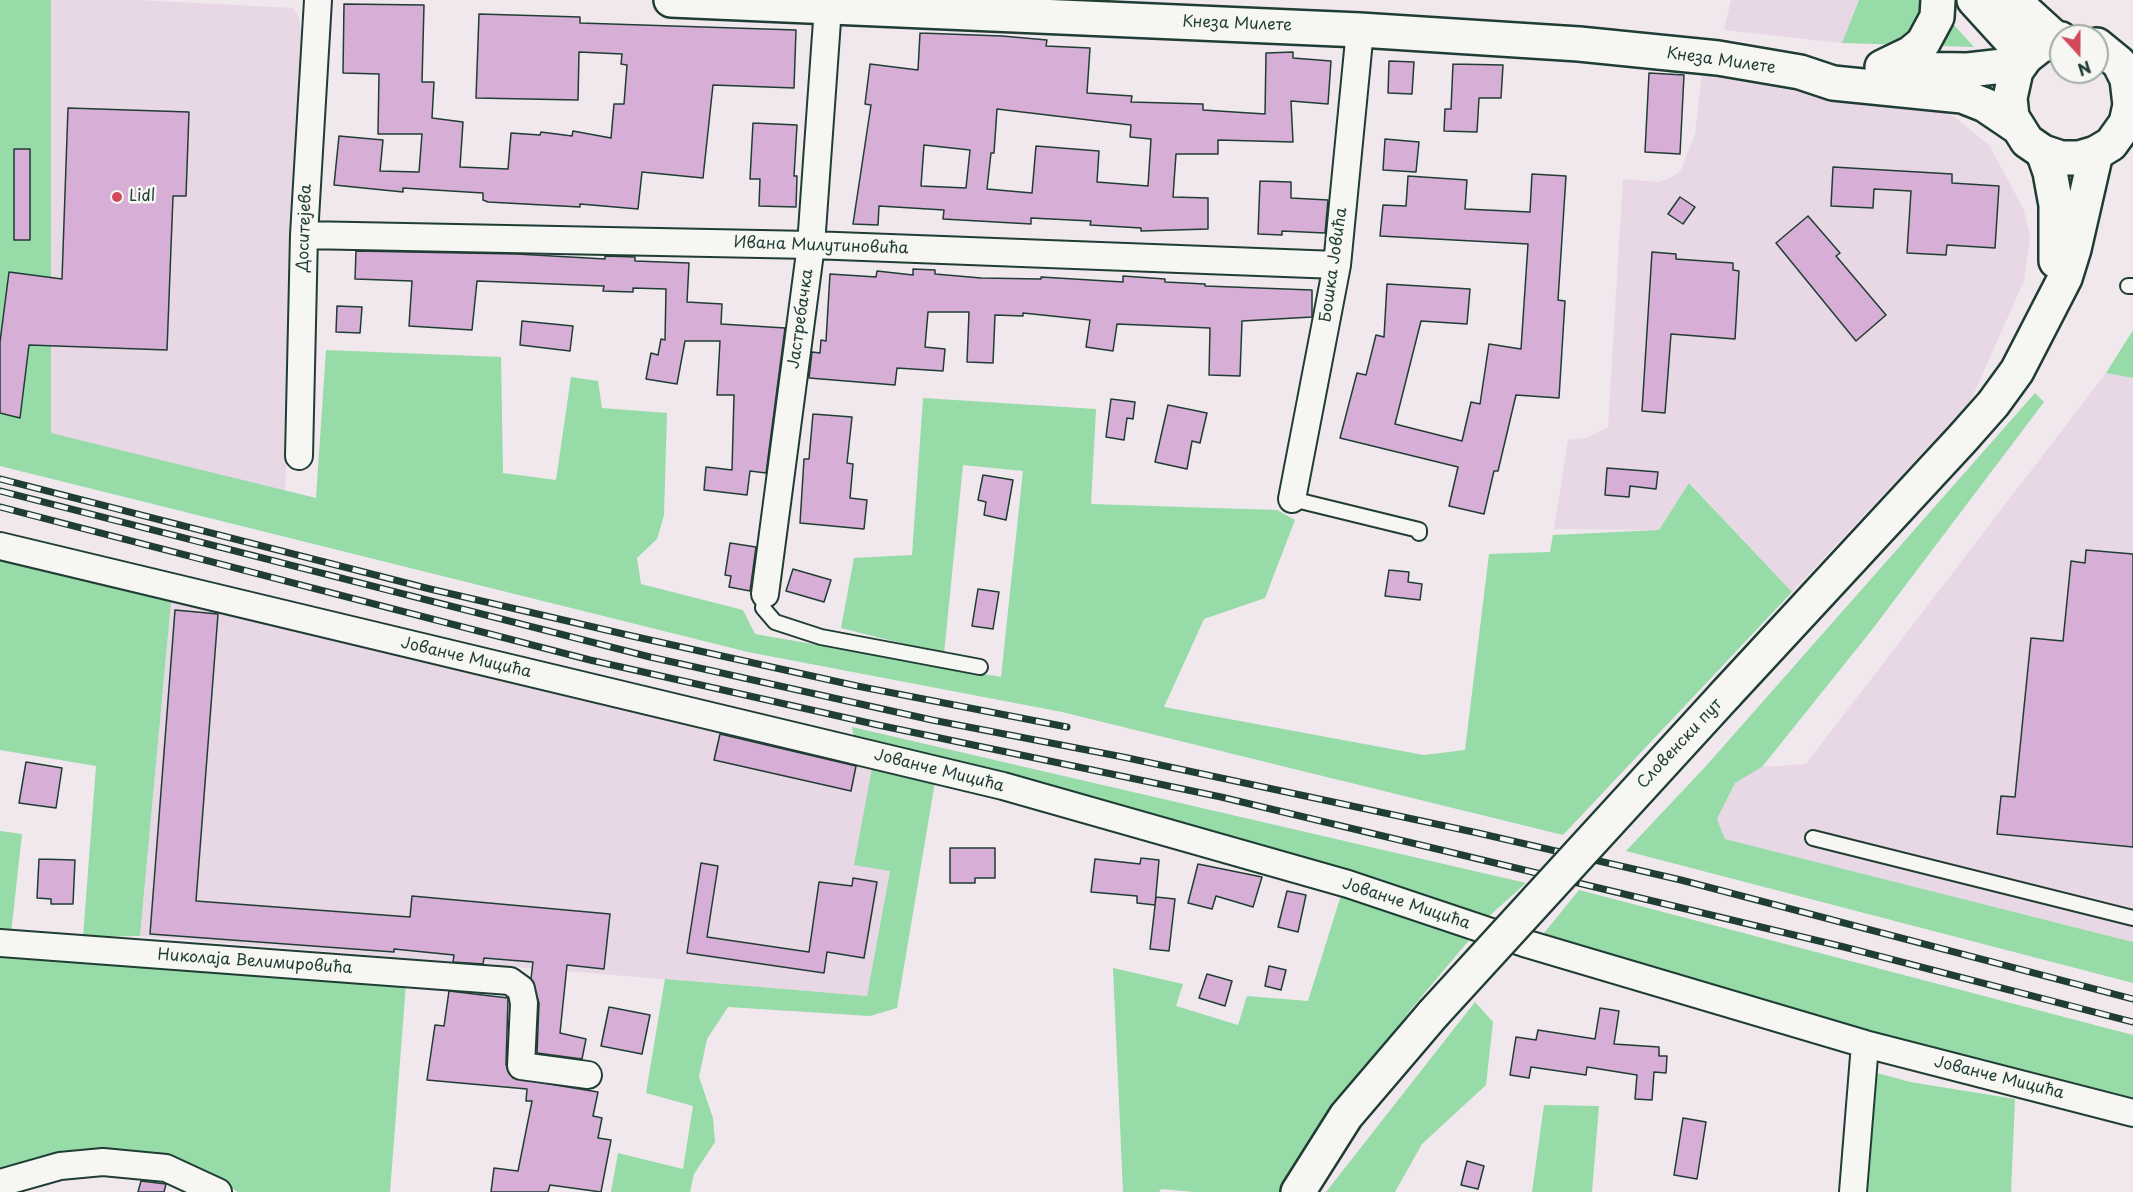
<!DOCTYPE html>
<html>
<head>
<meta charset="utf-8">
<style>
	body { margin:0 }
	#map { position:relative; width:2133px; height:1192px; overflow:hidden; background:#f0e8ec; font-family:"Playpen Sans",sans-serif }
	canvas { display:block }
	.north { position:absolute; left:2049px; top:24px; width:60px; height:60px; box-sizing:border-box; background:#f6f6f2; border:2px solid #a0aca6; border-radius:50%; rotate:159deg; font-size:16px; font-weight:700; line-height:24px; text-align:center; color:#1f3d34 }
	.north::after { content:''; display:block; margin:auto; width:21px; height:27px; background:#d1495b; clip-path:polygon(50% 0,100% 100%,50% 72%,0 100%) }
</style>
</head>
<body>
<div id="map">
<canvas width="2133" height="1192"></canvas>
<div class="north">N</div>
</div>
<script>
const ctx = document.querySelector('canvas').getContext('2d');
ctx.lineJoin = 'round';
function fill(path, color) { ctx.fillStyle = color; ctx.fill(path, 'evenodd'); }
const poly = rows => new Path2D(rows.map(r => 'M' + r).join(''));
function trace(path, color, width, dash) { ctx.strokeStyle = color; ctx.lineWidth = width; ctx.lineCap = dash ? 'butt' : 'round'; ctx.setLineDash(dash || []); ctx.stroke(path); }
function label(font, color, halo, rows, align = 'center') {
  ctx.font = font + ' "Playpen Sans",sans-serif'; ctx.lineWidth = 5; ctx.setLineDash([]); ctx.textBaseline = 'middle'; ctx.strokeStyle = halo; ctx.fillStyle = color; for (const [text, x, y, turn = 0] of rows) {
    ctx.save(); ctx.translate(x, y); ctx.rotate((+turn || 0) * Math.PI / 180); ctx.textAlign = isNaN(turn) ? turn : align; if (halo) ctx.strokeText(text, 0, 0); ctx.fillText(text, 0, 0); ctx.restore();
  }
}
const built = poly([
	[51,0,137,0,293,8,299,17,303,37,285,491,50,433],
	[1731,0,1859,0,1842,43,1724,30],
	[1702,74,1789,90,1915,105,1952,115,1989,145,2024,210,2030,238,2024,281,1970,402,1792,592,1690,483,1660,530,1554,529,1568,440,1586,438,1608,427,1623,179,1658,182,1671,178,1681,170,1695,134],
	[2106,373,2133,378,2133,942,1725,839,1717,819,1735,783,1762,767,1806,764],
	[171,602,873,763,855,865,890,870,867,996,140,936]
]);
const green = poly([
	[0,0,51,0,51,433,316,498,326,350,501,357,503,473,556,480,571,377,598,381,602,408,667,413,664,515,657,539,637,558,641,584,743,610,755,634,1001,677,1023,471,963,465,944,654,841,628,854,558,912,555,923,398,1096,409,1091,504,1277,510,1295,520,1265,598,1204,619,1164,707,1424,755,1465,750,1489,554,1550,552,1553,535,1659,530,1689,483,1792,592,1563,835,1062,712,748,652,0,466],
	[1859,0,1922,0,1942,12,1974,47,1842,43],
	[2133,330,2133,378,2106,373],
	[2035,393,2044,402,1871,631,1762,767,1735,783,1717,819,1725,839,2133,942,2133,983,1626,851,1706,766],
	[0,560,171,602,140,936,83,937,96,766,0,750],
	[852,727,1526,883,1488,917,1195,830,854,738],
	[873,763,935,782,897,1008,870,1016,728,1007,707,1039,699,1077,713,1118,715,1142,694,1174,690,1192,611,1192,618,1153,683,1169,693,1106,646,1093,665,979,867,996,890,871,854,865],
	[0,831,22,834,11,933,0,931],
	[1579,890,2133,1035,2133,1099,1840,1025,1540,938],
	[1342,892,1470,939,1412,1008,1304,1150,1281,1192,1194,1192,1161,1189,1159,1192,1123,1192,1113,968,1183,984,1176,1006,1238,1025,1247,996,1308,1001],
	[0,951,406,983,390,1192,238,1192,208,1174,158,1154,113,1151,0,1173],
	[1475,1002,1493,1022,1486,1085,1422,1144,1395,1192,1326,1192],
	[1877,1073,1910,1082,2015,1099,2011,1192,1868,1192],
	[1544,1105,1599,1106,1592,1192,1532,1192]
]);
const building = poly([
	[344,4,424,5,422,82,434,82,432,118,463,122,460,167,508,169,511,133,540,135,541,132,572,136,573,131,611,138,614,104,624,104,627,65,621,64,622,54,579,52,578,100,476,98,479,14,580,17,580,23,796,30,794,88,713,85,703,178,642,172,638,209,580,204,580,207,488,202,483,200,483,193,403,188,403,192,334,185,339,136,383,140,380,171,419,172,422,134,378,134,379,74,343,73,344,4],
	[920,33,1002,36,1047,40,1046,46,1090,48,1087,93,1132,96,1131,102,1203,104,1203,110,1265,114,1266,53,1293,52,1293,58,1331,61,1328,104,1291,101,1293,142,1218,140,1218,154,1176,154,1173,197,1208,198,1208,229,1141,231,1141,228,1090,225,1091,221,1031,218,1031,224,943,219,944,210,879,206,878,225,853,224,871,105,865,104,870,64,918,70,920,33],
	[997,109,1131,125,1130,137,1151,139,1148,186,1097,182,1099,151,1036,146,1032,193,987,189,991,153,994,153,997,109],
	[924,145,970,150,966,188,921,186,924,145],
	[1389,61,1414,62,1412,94,1388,93,1389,61],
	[1453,64,1503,65,1501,98,1479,98,1477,132,1444,131,1445,109,1451,109,1453,64],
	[1649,73,1684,75,1680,154,1645,152,1649,73],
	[68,108,189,112,186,196,173,196,167,350,29,345,20,418,0,413,0,342,9,272,62,279,68,108],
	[753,123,797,125,794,176,797,176,796,207,759,206,760,179,750,179,753,123],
	[1385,139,1419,142,1416,172,1383,170,1385,139],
	[14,149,30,149,30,240,14,240,14,149],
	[1833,167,1952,174,1952,183,1999,186,1995,248,1947,245,1946,255,1907,253,1911,191,1874,189,1873,208,1831,206,1833,167],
	[1532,174,1566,176,1558,300,1565,301,1559,398,1516,395,1498,471,1494,471,1484,514,1449,506,1458,467,1340,438,1357,373,1366,375,1376,335,1384,337,1387,284,1470,289,1467,324,1421,321,1395,424,1462,441,1471,402,1480,404,1489,344,1521,349,1528,244,1380,236,1383,205,1406,206,1408,176,1467,180,1465,209,1530,212,1532,174],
	[1260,181,1291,182,1291,198,1328,200,1325,233,1282,231,1282,235,1258,234,1260,181],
	[1680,197,1695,207,1683,224,1668,214,1680,197],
	[1808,216,1840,253,1836,256,1886,315,1856,341,1776,243,1808,216],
	[356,251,517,254,605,259,605,256,635,257,635,261,689,263,687,302,722,304,721,324,785,328,766,473,750,471,747,495,704,490,706,467,732,470,734,395,717,395,720,341,685,341,677,384,646,379,651,353,658,355,661,339,665,340,666,289,633,288,633,292,603,291,604,286,477,281,472,330,409,326,412,281,355,279,356,251],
	[1652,252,1676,254,1676,259,1733,263,1733,270,1739,271,1735,339,1671,334,1665,413,1642,411,1652,252],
	[913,269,935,270,935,274,981,278,1041,279,1041,277,1123,282,1123,276,1165,279,1165,282,1205,284,1205,286,1312,290,1312,317,1242,321,1240,376,1209,375,1210,328,1117,324,1113,351,1086,347,1090,320,1023,313,1023,316,995,315,993,363,967,362,969,312,928,312,925,347,945,349,943,371,897,368,895,385,809,378,812,352,820,353,821,340,826,341,830,274,876,277,877,271,913,275,913,269],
	[337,306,362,307,360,333,336,332,337,306],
	[522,321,573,326,570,351,520,345,522,321],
	[1111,399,1135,402,1133,419,1127,418,1124,440,1106,437,1111,399],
	[1168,405,1207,413,1200,443,1192,441,1187,469,1155,462,1168,405],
	[813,414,852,417,847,463,853,464,850,498,867,500,864,529,800,523,804,459,809,459,813,414],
	[1607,468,1658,472,1656,489,1630,486,1629,497,1605,495,1607,468],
	[983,475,1013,480,1006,520,984,515,986,502,978,500,983,475],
	[730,543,756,547,750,591,729,587,731,576,725,575,730,543],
	[2086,550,2133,554,2133,847,1997,834,2001,796,2015,797,2031,638,2063,641,2071,561,2085,563,2086,550],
	[793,569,831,580,824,602,786,591,793,569],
	[1389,570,1409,572,1408,582,1422,584,1420,600,1385,596,1389,570],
	[978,589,999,592,993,629,972,626,978,589],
	[175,610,218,614,196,901,410,917,412,896,610,914,604,969,567,965,560,1033,586,1039,582,1059,537,1053,539,1003,531,979,533,962,484,958,483,964,453,962,454,955,394,949,394,952,150,934,175,610],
	[720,734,856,766,851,791,714,760,720,734],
	[26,762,62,768,56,808,19,803,26,762],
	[950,848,995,848,995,878,975,878,975,883,950,883,950,848],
	[1141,858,1159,860,1155,905,1137,903,1137,896,1091,892,1095,859,1140,864,1141,858],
	[39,859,75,860,73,904,51,904,51,899,37,898,39,859],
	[701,863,718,866,707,937,809,952,819,882,852,886,853,878,877,882,864,958,827,952,824,973,687,953,701,863],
	[1198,864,1262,877,1253,907,1216,896,1212,909,1188,903,1198,864],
	[1287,891,1306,895,1298,932,1278,927,1287,891],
	[1156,897,1175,899,1169,951,1150,949,1156,897],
	[1269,966,1286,970,1281,990,1265,986,1269,966],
	[1207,974,1232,981,1225,1006,1199,998,1207,974],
	[449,991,508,998,506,1065,513,1078,598,1092,593,1116,602,1118,598,1138,611,1140,601,1192,550,1185,548,1192,491,1192,494,1168,518,1171,532,1101,526,1101,527,1089,427,1080,435,1025,444,1026,449,991],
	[609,1007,650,1015,642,1054,601,1046,609,1007],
	[1600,1008,1619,1011,1614,1044,1659,1047,1659,1056,1667,1056,1666,1073,1654,1072,1652,1100,1635,1099,1637,1075,1587,1067,1586,1075,1531,1067,1529,1078,1510,1075,1516,1037,1536,1040,1538,1030,1595,1039,1600,1008],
	[1683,1118,1706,1122,1697,1179,1674,1175,1683,1118],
	[1467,1161,1484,1166,1478,1189,1461,1185,1467,1161],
	[141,1181,166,1184,164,1192,138,1192,141,1181]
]);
const service = poly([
	[2128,286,2133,286],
	[1292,499,1419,530,1419,533],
	[765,594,763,608,775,622,821,637,980,667],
	[1813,838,2133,918]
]);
const minor = poly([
	[304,235,811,245,1337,265],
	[299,456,304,235,318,0],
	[1292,499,1337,265,1360,30],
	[0,546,1003,786,1348,884,1524,943,1865,1044,2133,1113],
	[765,594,811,245,828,7],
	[0,943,510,981,521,989,524,1003,521,1066,588,1075],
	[0,1183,60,1166,103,1162,166,1168,218,1192],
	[1853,1192,1865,1044]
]);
const tertiary = poly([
	[1974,0,2026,57],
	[2013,0,2057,40],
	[2043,152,2050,172,2056,205,2056,261],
	[1725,695,1962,439,1993,404,2017,371,2065,278,2074,249,2096,153],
	[1298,1192,1346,1116,1433,1014]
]);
const secondary = poly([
	[671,0,1360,30,1579,44,1718,58,1800,72,1833,83,1962,96,1985,105,2016,126],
	[2061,39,2040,46,2026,57,2016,71,2010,98,2012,117,2027,141,2043,152,2061,158,2079,158,2096,153,2111,144,2126,123,2130,105,2127,79,2119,63,2097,45],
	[1882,67,1911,53,1923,43,1937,17,1938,0],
	[1903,69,1968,70,2021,64]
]);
const rail = poly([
	[0,479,430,589,632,636,857,686,1067,727],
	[0,491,650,657,932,720,1123,757,1478,833,1681,880,2133,999],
	[0,507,590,660,878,725,1221,797,1844,947,2133,1022]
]);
const tertiaryBridge = poly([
	[1433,1014,1725,695]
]);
const markers = [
	[117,197,6,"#d1495b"]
];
const streetNames = [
	["Кнеза Милете",1237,24,2],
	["Кнеза Милете",1721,61,8],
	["Доситејева",305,228,-88],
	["Ивана Милутиновића",821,246,2],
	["Бошка Јовића",1334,265,-82],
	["Јастребачка",801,319,-82],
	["Јованче Мицића",466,658,13],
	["Словенски пут",1680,744,-47],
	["Јованче Мицића",939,771,14],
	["Јованче Мицића",1406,904,18],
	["Николаја Велимировића",255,962,4],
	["Јованче Мицића",1999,1078,14]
];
const poiNames = [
	["Lidl",129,197]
];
fill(built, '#e8d7e5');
fill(green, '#96dba8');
fill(building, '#d7aed5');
trace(building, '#1f3d34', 1.5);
trace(service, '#1f3d34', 18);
trace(minor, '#1f3d34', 30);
trace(tertiary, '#1f3d34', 38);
trace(secondary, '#1f3d34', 38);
trace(service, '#f6f6f2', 14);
trace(minor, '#f6f6f2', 26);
trace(tertiary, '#f6f6f2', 33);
trace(secondary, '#f6f6f2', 33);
trace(rail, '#1f3d34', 7);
trace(rail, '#f6f6f2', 4.5, [14]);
trace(tertiaryBridge, '#1f3d34', 38, []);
trace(tertiaryBridge, '#f6f6f2', 33);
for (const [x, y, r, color] of markers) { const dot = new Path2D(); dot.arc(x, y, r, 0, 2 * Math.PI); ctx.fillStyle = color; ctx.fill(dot); trace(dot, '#f6f6f2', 2); }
label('16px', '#1f3d34', '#f6f6f2', streetNames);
label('16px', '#1f3d34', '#f6f6f2', poiNames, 'left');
</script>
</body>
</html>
